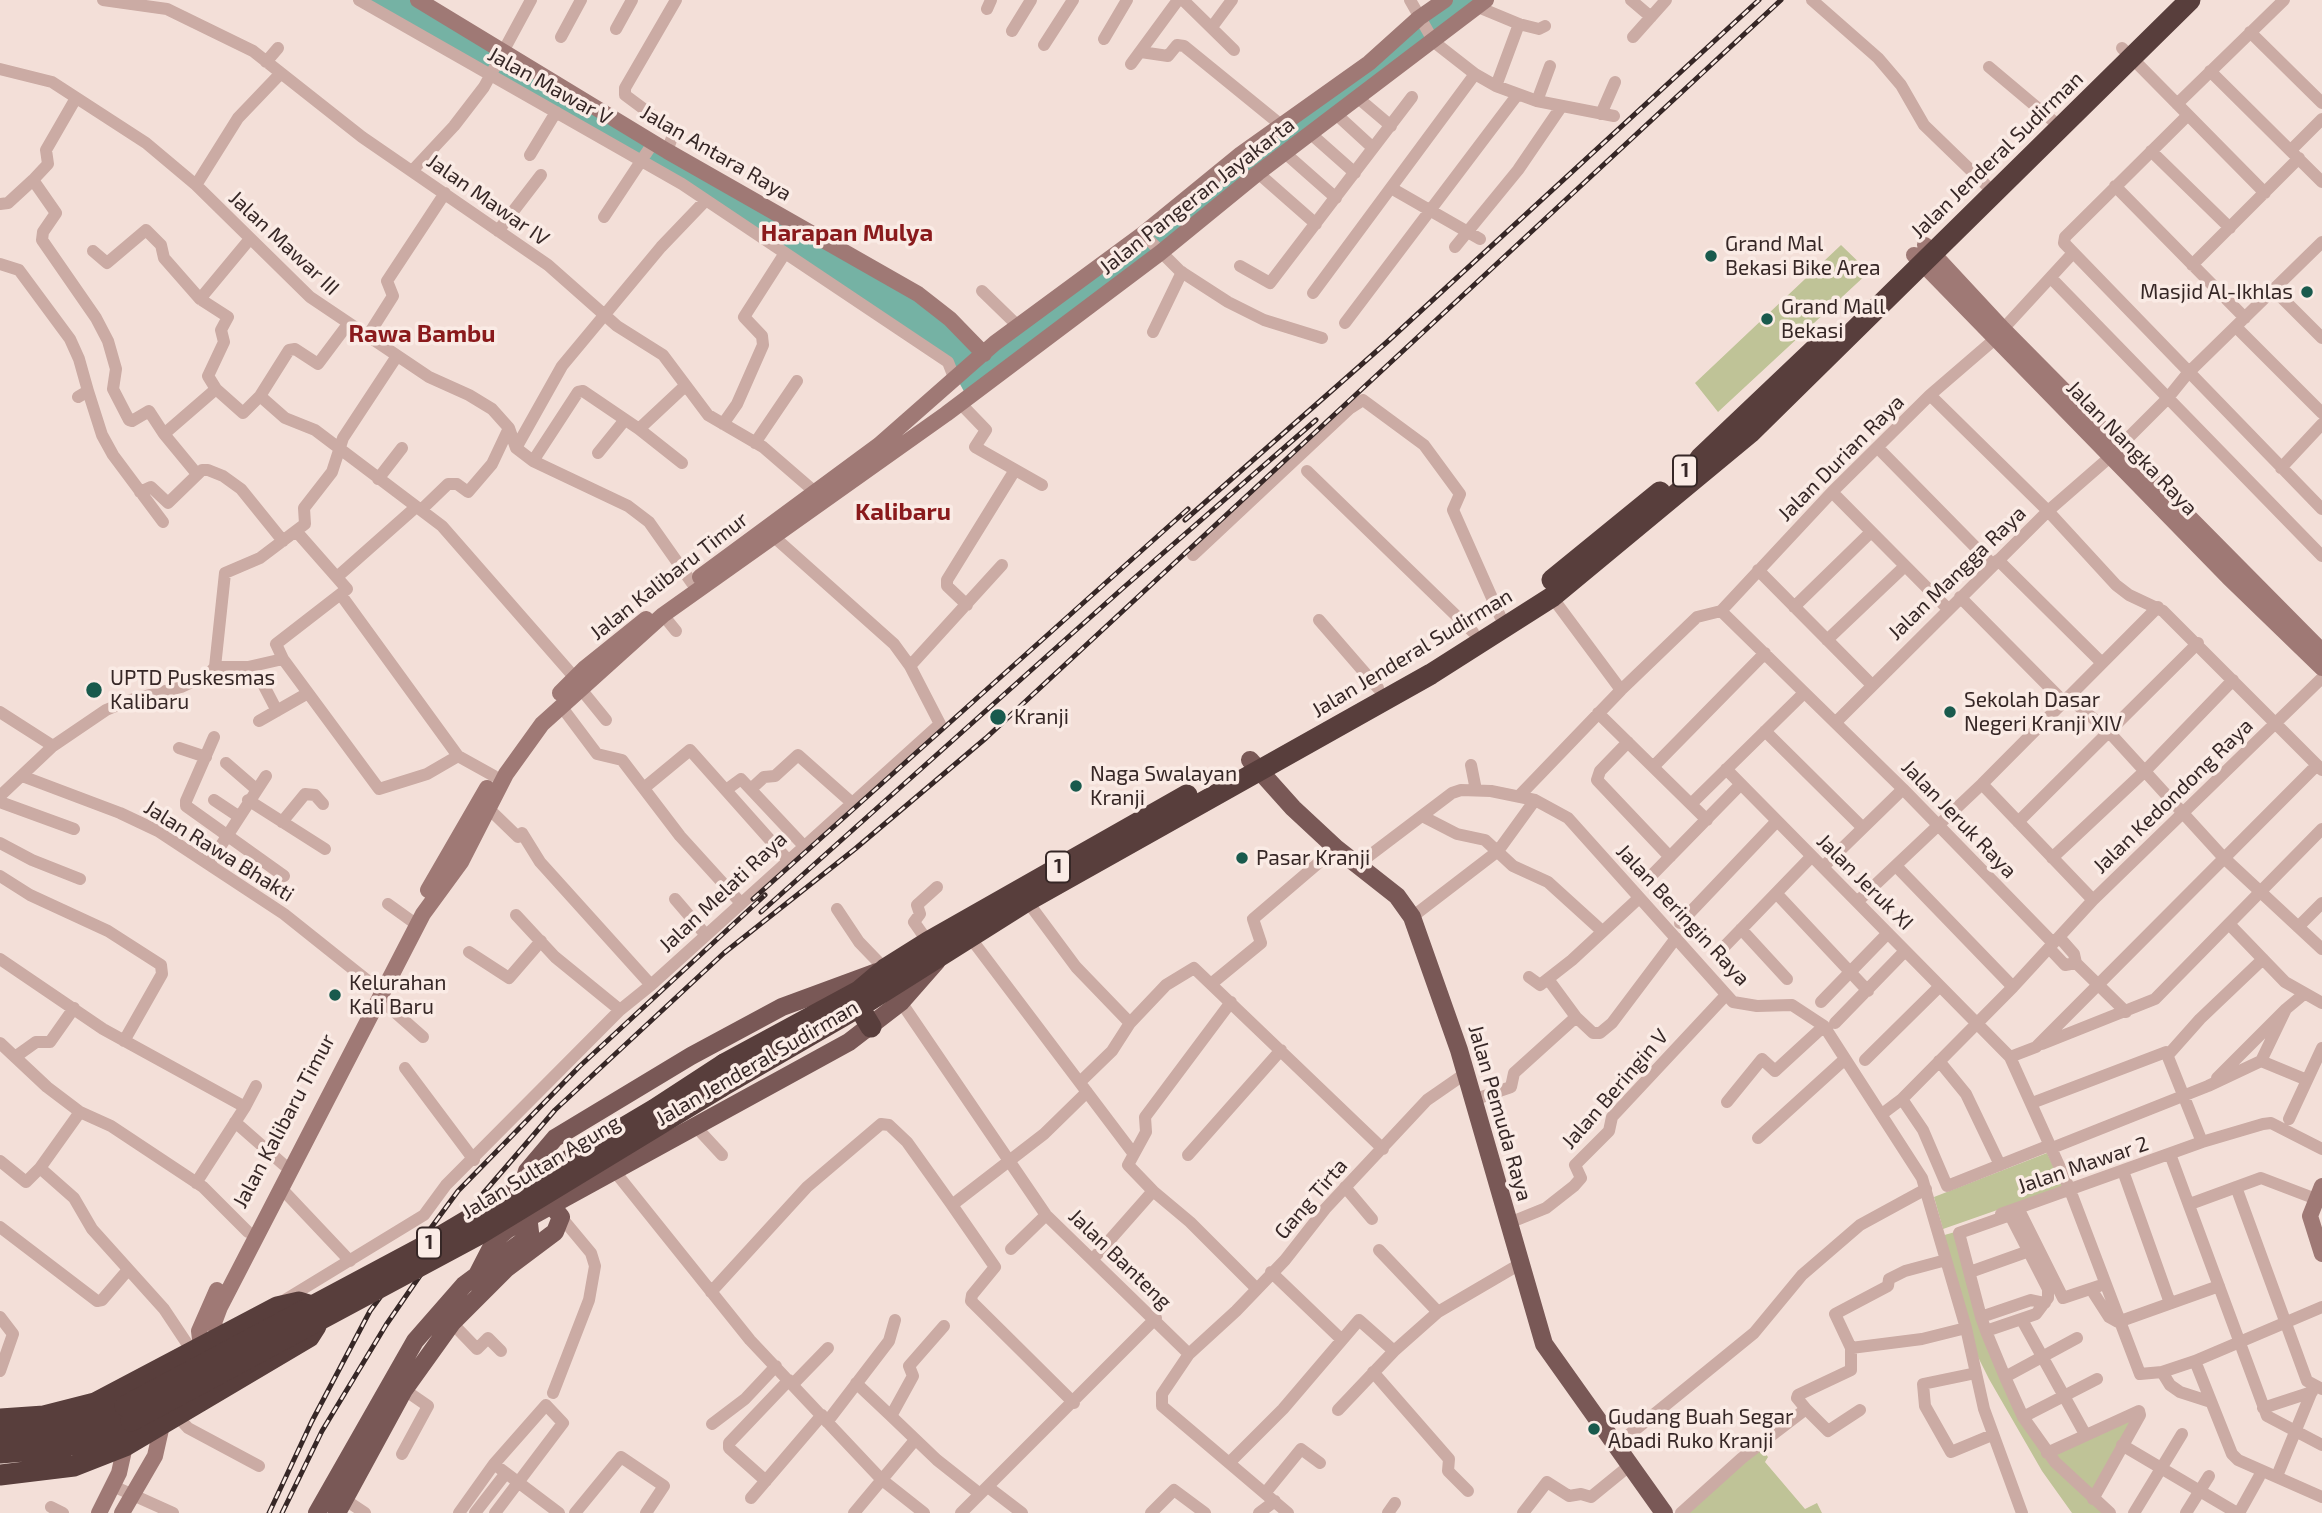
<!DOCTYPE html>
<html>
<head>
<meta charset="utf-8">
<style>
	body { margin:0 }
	canvas { display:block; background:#f3dfd8 }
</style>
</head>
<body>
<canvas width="2322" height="1513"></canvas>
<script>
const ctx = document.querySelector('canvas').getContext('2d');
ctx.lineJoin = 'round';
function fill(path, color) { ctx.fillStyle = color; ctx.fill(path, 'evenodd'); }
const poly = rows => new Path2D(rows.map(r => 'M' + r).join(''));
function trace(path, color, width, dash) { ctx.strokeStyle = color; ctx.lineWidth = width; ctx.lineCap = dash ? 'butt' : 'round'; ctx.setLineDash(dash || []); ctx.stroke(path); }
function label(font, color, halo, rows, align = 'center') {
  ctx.font = font + ' "Exo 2",sans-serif'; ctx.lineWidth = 7; ctx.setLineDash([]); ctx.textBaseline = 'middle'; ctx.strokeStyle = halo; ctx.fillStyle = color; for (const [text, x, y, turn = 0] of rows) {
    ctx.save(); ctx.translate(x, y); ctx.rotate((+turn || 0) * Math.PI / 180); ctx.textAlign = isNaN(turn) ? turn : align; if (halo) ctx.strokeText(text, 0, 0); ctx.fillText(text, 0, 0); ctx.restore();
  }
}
const green = poly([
	[1841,245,1869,272,1718,412,1695,383],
	[2047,1153,2063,1187,1943,1229,1934,1197],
	[1955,1232,2016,1409,2105,1513,2072,1513,2042,1471,1989,1379,1975,1351,1941,1236],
	[2136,1411,2092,1495,2050,1454],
	[1760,1447,1768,1457,1765,1462,1805,1509,1817,1503,1822,1513,1686,1513]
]);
const water = poly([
	[359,0,418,0,872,266,984,354,1445,0,1486,0,967,397,948,362,706,199]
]);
const street = poly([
	[103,0,167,9,253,51,362,137,548,265,617,326,663,355,708,415,763,447,815,492],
	[359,0,682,184,948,362,955,380],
	[1183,0,1234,50],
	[1410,0,1434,42,1475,74,1496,86,1537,101,1614,116],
	[1631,0,1651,17],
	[1812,0,1878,58,1901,85,1924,125,1986,185],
	[1478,7,1519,24,1539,29,1545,26],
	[987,9,991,0],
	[1212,27,1232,0],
	[616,29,632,0],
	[1012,31,1031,0],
	[2250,32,2322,103],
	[561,37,581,0],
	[1633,37,1666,0],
	[1104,39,1127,0],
	[1044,45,1073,0],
	[2122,48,2265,193],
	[1141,52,1168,56,1177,45,1184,46,1281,125],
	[266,62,278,48],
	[1131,64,1178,0],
	[1989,67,2052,120],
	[0,69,52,82,146,143,196,185,310,297,429,377,469,395,492,409,509,428,516,448,533,461,628,506,649,522,692,583],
	[2210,71,2322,182],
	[1496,86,1519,24],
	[76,98,46,150,48,164,33,180,56,213,43,232,42,240,96,318,108,341,116,369,113,389,129,420,132,421,149,411,164,434,216,389,243,413,260,396,285,418,315,430,442,526,575,678],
	[1358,98,1391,126],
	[1537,101,1550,66],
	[2177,104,2284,0],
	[1336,114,1373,148],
	[1601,114,1615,82],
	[2188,115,2065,237,2064,243,2322,509],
	[1311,134,1355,173],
	[2291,150,2322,119],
	[667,151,673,135,672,130,625,95,625,88,676,0],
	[2151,151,2230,228],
	[1285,153,1336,198],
	[530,155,556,112],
	[412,171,454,126,484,87,531,0],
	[1258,173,1316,224],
	[196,185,238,118,281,73],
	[2115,186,2245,318],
	[1391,188,1480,239],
	[0,204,8,203,33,180],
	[604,217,653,143],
	[498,231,541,175],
	[1143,234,1180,271,1228,302,1264,320,1322,338],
	[1455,247,1518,170,1561,107],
	[93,251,107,263,146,230,161,245,164,258,200,299],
	[0,264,19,270,70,339,79,359,88,391,78,397],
	[2192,265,2299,158],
	[1240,266,1270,283,1412,97],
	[2051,278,2322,556],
	[2274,290,2322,338],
	[982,291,1018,326],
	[1313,293,1475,74],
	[1345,323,1518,94],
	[2236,327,2322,413],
	[2003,329,2072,254],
	[1153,332,1182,272],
	[367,337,393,296,387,281,445,193],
	[216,389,208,376,224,342,221,330,228,317,200,299,249,240],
	[88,391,102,435,113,455,163,522],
	[1930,395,2048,511,2116,585,2129,595,2163,611,2322,770],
	[260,396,289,350,295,349,318,364,348,324],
	[960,403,986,430,975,447,1042,485],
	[723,424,737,404,763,345,762,336,744,317,785,253],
	[639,429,682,463],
	[164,434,197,474],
	[755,443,797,381],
	[2120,446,2167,399,2188,373,2322,242],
	[516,448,562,366,661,247,706,200],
	[1878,448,1993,565],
	[598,453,624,421],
	[533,461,578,392,583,391,639,429,685,386],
	[2281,468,2322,424],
	[1307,471,1473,632],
	[378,479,402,448],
	[140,492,151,487,168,503,202,470,208,470,223,476,241,489,283,541],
	[1832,492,1948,609],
	[421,510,448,484,457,484,468,492,492,464,509,428],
	[1193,555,1349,409,1363,400,1424,445,1460,494,1453,510,1500,616],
	[1998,560,2102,663],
	[1758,570,1871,684],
	[337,577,416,507],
	[341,595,458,756],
	[1552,597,1621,690],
	[1960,597,2063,701],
	[967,605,947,586,947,580,1015,470],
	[1794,607,1871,532],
	[1721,611,1903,789,2053,943],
	[1721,611,1832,492,1930,395,1995,339],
	[663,615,676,631],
	[1319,620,1378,688],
	[1827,640,1905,566],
	[283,659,276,644,347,589,296,531],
	[910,666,1002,565],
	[215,667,225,573,260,558,305,524,304,508,332,472,343,438,397,356],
	[215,667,248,667,283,659,379,789,427,774,458,756,494,776],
	[263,684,277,711],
	[580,688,606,720],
	[2068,697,2109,732,2223,857,2322,949],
	[561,706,597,754,622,760,680,836,740,902],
	[0,712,53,746],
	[1598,713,1707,820],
	[259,721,308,693],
	[1836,722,2048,511,2110,457],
	[1765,731,1862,827],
	[214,737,186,801,186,806,284,876],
	[1628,742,1600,771,1597,780,1670,857],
	[179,748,206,757],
	[226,763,256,789],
	[1471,765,1476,790],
	[1653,767,1765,653],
	[1726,769,2010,1057,2070,1190,2140,1374,2162,1372,2195,1361,2322,1307],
	[22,776,120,813,158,831,284,914,378,989],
	[1982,784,2093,900],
	[644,788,690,750,787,859],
	[751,789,764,777,775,776,798,755,851,802],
	[726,790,741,779,803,845],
	[1520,795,1621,690,1697,617,1721,611],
	[0,796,53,746,106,710,130,700,181,687,209,674,215,667],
	[214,800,238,816],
	[248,800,325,849],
	[0,802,74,829],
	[1691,804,1804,693],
	[488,808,518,837,522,833,540,862,651,985],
	[1422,816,1457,834,1485,840,1513,866,1548,882,1602,931],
	[282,822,305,794,315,795,323,804],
	[2018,822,2198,643],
	[0,843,32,860,80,879],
	[2052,858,2146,770,2233,680],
	[209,864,266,776],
	[1357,865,1452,793,1461,790,1491,791,1535,800,1568,818,1733,1002,1757,1006,1792,1005,1824,1026,1922,1178,1966,1328,1984,1409,2022,1513],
	[1824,866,1903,789],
	[1897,867,2013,987],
	[1653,874,1741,784],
	[0,876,30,895,108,931,161,965,162,974,124,1041],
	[1776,893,1868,991],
	[675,899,705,934],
	[1027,901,1076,967,1130,1023],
	[1857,902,1982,784,2158,607],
	[388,904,413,922],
	[837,909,859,942,885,969],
	[516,915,555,957,620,1010],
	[1412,917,1498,851,1535,800],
	[1680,923,1777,821],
	[2229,924,2285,982,2322,1003],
	[2298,927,2322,903],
	[1741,929,1787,979],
	[969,936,1133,1153],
	[2059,937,2074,954,2076,963,2126,1012],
	[928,942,914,922,920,914,917,905,937,887],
	[1724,947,1812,856],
	[2049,948,2065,965,2076,963],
	[469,952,509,978,541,941],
	[0,959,103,1029,245,1107,196,1183],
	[1529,977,1540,985,1572,960,1639,898],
	[1548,979,1576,1017,1593,1033,1600,1033,1612,1023,1676,938],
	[1211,984,1261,943,1253,919,1336,848],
	[380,999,423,1037],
	[901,1002,1046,1215,1189,1354,1162,1394,1162,1406,1288,1513],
	[1821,1002,1888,933],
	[1835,1023,1905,951],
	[0,1043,47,1087,80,1112,111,1126,203,1187,248,1232],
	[2042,1044,2155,999,2322,829],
	[2168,1055,2200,1019,2263,959],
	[15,1057,36,1042,50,1042,74,1008],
	[2010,1057,2036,1047,2317,765],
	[1865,1060,1940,986],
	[1939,1061,1966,1094,2000,1165],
	[2261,1061,2286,1009,2304,994],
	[2261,1061,2307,1080],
	[405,1068,474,1160],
	[2217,1078,2286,1009],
	[1080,1082,1112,1051,1130,1023,1166,985,1194,968,1383,1149],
	[1902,1099,1923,1130,1947,1186,2050,1145],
	[1473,1100,1511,1087,1514,1073,1576,1017],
	[1727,1102,1762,1059,1775,1071,1824,1026],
	[2032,1103,2166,1052,2202,1142],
	[245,1107,256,1086],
	[1882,1114,1902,1099,2013,987,2093,900,2322,678],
	[2289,1119,2322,1048],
	[235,1122,284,1165],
	[697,1128,722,1155],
	[1758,1138,1845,1059],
	[2052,1148,2208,1086,2261,1061],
	[2170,1154,2267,1416,2322,1445],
	[1188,1155,1281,1050],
	[0,1161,26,1182,40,1168,80,1112],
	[40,1168,74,1198,92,1229,164,1309,192,1351],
	[2123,1171,2170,1303],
	[616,1173,750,1340,881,1479,924,1513],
	[1345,1187,1372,1219],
	[2236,1187,2307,1381,2322,1389],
	[281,1188,350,1261],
	[1153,1191,1190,1222,1257,1289],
	[2190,1204,2261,1178,2316,1199],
	[952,1205,995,1267,972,1295,971,1301,1074,1403],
	[2018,1208,2063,1298,2099,1286],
	[2001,1214,2202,1142,2263,1124,2271,1123,2322,1149],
	[1509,1223,1546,1208,1574,1186,1581,1178,1575,1165,1609,1131,1612,1117,1726,995],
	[0,1227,97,1301,102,1300,127,1271],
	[1011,1249,1046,1215],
	[1379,1250,1438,1312],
	[1093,1259,1153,1191,1128,1165,1146,1132,1145,1117,1231,1002],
	[1271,1272,1342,1340],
	[1970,1272,2029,1251],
	[2091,1289,2109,1317,2118,1322,2219,1286],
	[711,1292,807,1187,881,1124,889,1125,907,1142,952,1205,1044,1134,1087,1092],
	[283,1301,424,1215,446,1185,620,1010,651,985,940,724,910,666,894,644,773,536],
	[0,1317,13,1334,0,1371],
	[1981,1317,2031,1300,2045,1303],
	[2022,1320,2085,1434],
	[452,1323,477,1349,488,1338,501,1351],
	[944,1326,909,1366,913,1376,891,1416,937,1460,980,1494],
	[1986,1331,2036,1314,2048,1298,2048,1289,2010,1215,1959,1233,1981,1317,1986,1331,1990,1341,2005,1377,2023,1417,2055,1462,2110,1513],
	[1851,1348,1922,1339,1966,1328],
	[1189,1354,1236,1311,1285,1260,1325,1209,1427,1100,1466,1073],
	[2195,1361,2232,1454,2238,1460,2322,1497],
	[1373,1372,1449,1459,1448,1471,1468,1491],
	[2162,1372,2170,1385,2180,1392,2211,1402],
	[1976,1373,1923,1384,1925,1406,1951,1452,1992,1435],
	[2005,1377,2077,1338],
	[856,1383,891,1416],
	[793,1384,828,1348],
	[399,1386,428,1406,402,1454],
	[553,1393,589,1300,595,1266,591,1253,561,1217],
	[2263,1408,2312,1392],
	[1806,1409,1828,1431,1860,1410],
	[1338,1410,1394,1351,1438,1312,1520,1264],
	[177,1416,188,1428,259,1466],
	[2023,1417,2097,1379],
	[827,1422,889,1341,895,1320],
	[712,1424,745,1399,776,1366],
	[2122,1445,2237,1513],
	[1614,1447,1754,1333,1802,1275,1860,1225,1926,1189],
	[2047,1453,2139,1411,2140,1415,2093,1499],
	[1229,1463,1283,1409,1359,1320,1394,1351],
	[494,1464,559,1513],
	[2277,1476,2314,1386],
	[766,1481,729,1448,729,1443,789,1380],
	[113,1486,173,1513],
	[988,1487,1022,1513],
	[1266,1492,1301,1449,1320,1463],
	[751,1498,822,1415],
	[344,1499,365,1513],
	[51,1507,63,1513],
	[459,1513,494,1464,546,1405,563,1423,495,1513],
	[475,1513,506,1473],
	[575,1513,621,1457,664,1486,646,1513],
	[854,1513,915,1440],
	[961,1513,1156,1318],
	[1151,1513,1174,1490,1205,1513],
	[1259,1513,1275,1501],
	[1388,1513,1395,1503],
	[1523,1513,1547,1482,1569,1496,1581,1494,1591,1497,1629,1466],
	[1681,1513,1742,1458,1806,1409,1797,1398,1798,1395,1851,1370,1851,1348,1835,1314,1888,1286,1889,1279,1905,1271,1946,1260],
	[2134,1513,2182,1434],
	[2186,1513,2209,1476],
	[2239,1513,2259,1477]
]);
const secondary = poly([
	[418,0,667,151,918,294,950,319,984,354],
	[1925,245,2003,329,2322,651],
	[1914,255,2228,577,2322,668],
	[700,577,879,445,995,343,1143,234,1241,154,1369,63,1419,18,1445,0],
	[560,693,585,668,646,619],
	[428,890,487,788],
	[2322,1186,2310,1216,2322,1254],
	[219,1337,214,1323,220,1307,423,914,461,862,506,774,542,724,663,615,946,414,1160,253,1258,173,1486,0],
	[201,1347,199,1331,217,1290],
	[99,1513,119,1473,125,1446],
	[122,1513,155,1456,162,1425]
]);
const primary = poly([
	[1250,760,1293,808,1336,848,1397,896,1412,917,1459,1050,1544,1344,1664,1513],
	[478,1273,495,1240,508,1229,849,1042,901,1002,937,961],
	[317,1513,415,1341,464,1285,523,1241,530,1232,524,1181,527,1171,555,1138,691,1056,782,1007,877,972],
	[337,1513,404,1390,452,1323,507,1268,555,1232,561,1217,545,1197]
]);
const highway = poly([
	[1700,458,1819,345],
	[1552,580,1660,492],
	[859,1007,871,1027],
	[724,1064,859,991,885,969,928,942,1187,795],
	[721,1087,859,1007,1027,901,1431,674,1552,597,1750,433,2190,0],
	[0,1419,44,1416,95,1403,277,1307,299,1302,312,1306,315,1312,316,1326,309,1337,125,1446,74,1466,0,1475],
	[0,1438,22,1438,58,1432,90,1423,125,1406],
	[0,1453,60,1448,88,1440,131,1421]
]);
const rail = poly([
	[1185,520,1387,342,1759,0],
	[753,899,1188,509],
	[761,912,1123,588,1316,420],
	[269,1513,312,1421,370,1311,458,1191,580,1066,765,895],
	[282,1513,322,1431,386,1325,450,1232,555,1110,724,953,855,849,986,738,1781,0]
]);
const highwayBridge = poly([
	[125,1406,421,1248,655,1109,724,1064],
	[131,1421,478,1235,721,1087]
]);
const markers = [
	[1711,256,7,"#195a4d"],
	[2307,292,7,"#195a4d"],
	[1767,319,7,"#195a4d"],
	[94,690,9,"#195a4d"],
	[1950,712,7,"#195a4d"],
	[998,717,9,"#195a4d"],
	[1076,786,7,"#195a4d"],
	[1242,858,7,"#195a4d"],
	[335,995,7,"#195a4d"],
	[1594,1429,7,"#195a4d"]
];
const shields = [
	[1685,471,24],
	[1058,867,24],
	[429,1243,24]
];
const shieldNames = [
	["1",1685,471],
	["1",1058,867],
	["1",429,1243]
];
const streetNames = [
	["Jalan Mawar V",550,86,29],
	["Jalan Antara Raya",716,153,30],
	["Jalan Jenderal Sudirman",1997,155,-44],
	["Jalan Pangeran Jayakarta",1197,196,-38],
	["Jalan Mawar IV",488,200,35],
	["Jalan Mawar III",284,243,43],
	["Jalan Nangka Raya",2132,448,46],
	["Jalan Durian Raya",1841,458,-45],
	["Jalan Mangga Raya",1957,573,-44],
	["Jalan Kalibaru Timur",669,576,-38],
	["Jalan Jenderal Sudirman",1412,653,-31],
	["Jalan Kedondong Raya",2173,796,-44],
	["Jalan Jeruk Raya",1959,819,46],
	["Jalan Rawa Bhakti",219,851,32],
	["Jalan Jeruk XI",1865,882,45],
	["Jalan Melati Raya",723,892,-43],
	["Jalan Beringin Raya",1683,915,47],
	["Jalan Jenderal Sudirman",757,1063,-30],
	["Jalan Beringin V",1615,1089,-49],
	["Jalan Pemuda Raya",1500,1113,74],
	["Jalan Kalibaru Timur",284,1121,-62],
	["Jalan Mawar 2",2083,1165,-19],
	["Jalan Sultan Agung",541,1167,-31],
	["Gang Tirta",1311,1199,-49],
	["Jalan Banteng",1120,1259,44]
];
const poiNames = [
	["Grand Mal",1725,244],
	["Bekasi Bike Area",1725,268],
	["Masjid Al-Ikhlas",2293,292,"right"],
	["Grand Mall",1781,307],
	["Bekasi",1781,331],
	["UPTD Puskesmas",110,678],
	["Kalibaru",110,702],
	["Sekolah Dasar",1964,700],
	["Negeri Kranji XIV",1964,724],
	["Kranji",1014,717],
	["Naga Swalayan",1090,774],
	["Kranji",1090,798],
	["Pasar Kranji",1256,858],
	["Kelurahan",349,983],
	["Kali Baru",349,1007],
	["Gudang Buah Segar",1608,1417],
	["Abadi Ruko Kranji",1608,1441]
];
const quarterNames = [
	["Harapan Mulya",847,233],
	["Rawa Bambu",422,334],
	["Kalibaru",903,512]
];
fill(green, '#bfc397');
fill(water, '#75b2a4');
trace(street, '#cbaba4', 12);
trace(secondary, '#9f7975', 16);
trace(primary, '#795856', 18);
trace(highway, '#583e3c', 21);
trace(rail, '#362726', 5);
trace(rail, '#faebe5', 2.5, [8]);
trace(highwayBridge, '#583e3c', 21);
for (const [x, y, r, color] of markers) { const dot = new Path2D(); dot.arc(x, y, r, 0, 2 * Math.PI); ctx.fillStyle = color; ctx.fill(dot); trace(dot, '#faebe5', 2.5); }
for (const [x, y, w] of shields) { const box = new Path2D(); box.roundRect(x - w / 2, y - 15.5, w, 31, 5); ctx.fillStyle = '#faebe5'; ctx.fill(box); trace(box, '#362726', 2); }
label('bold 19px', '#362726', null, shieldNames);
label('21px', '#362726', '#faebe5', streetNames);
label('21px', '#362726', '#faebe5', poiNames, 'left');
label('bold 24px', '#8a1a1c', '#faebe5', quarterNames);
</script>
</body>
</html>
